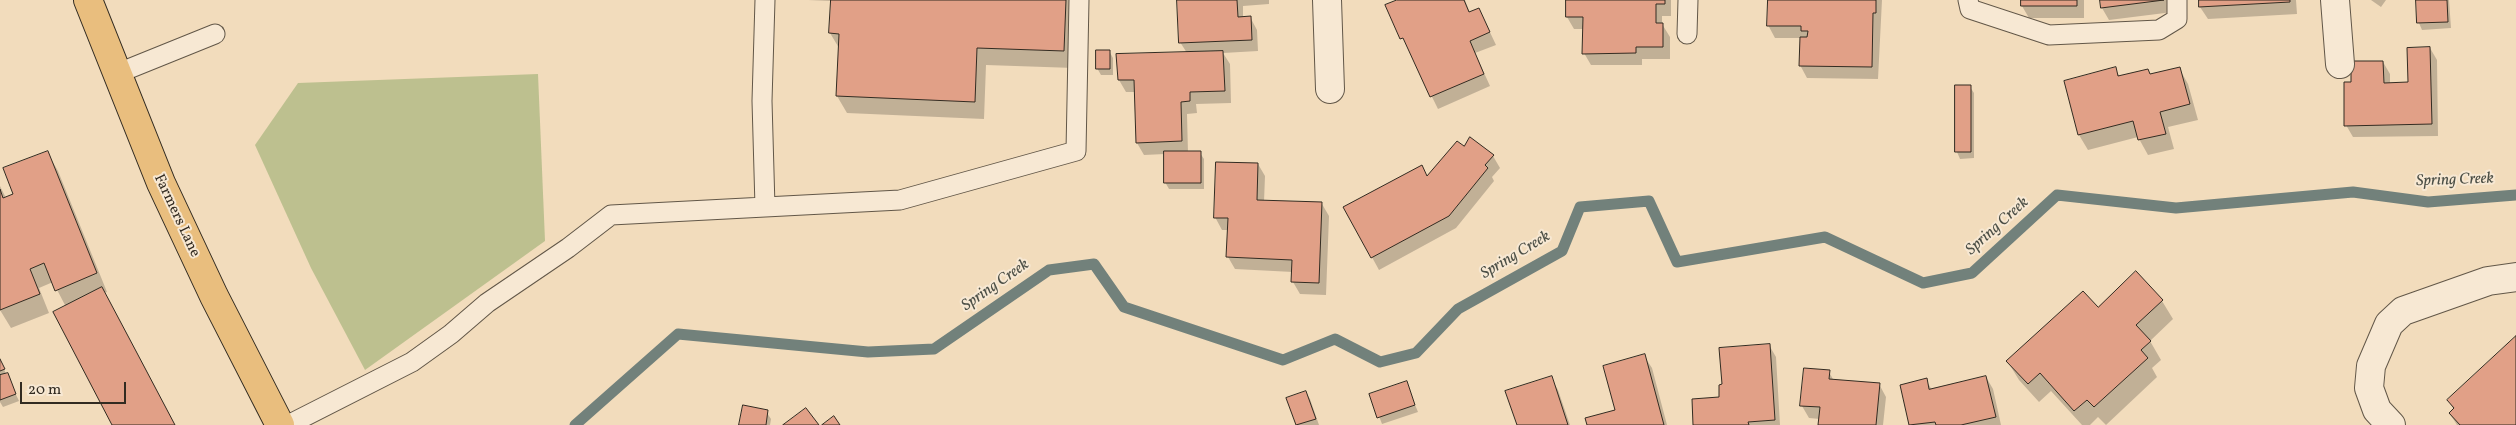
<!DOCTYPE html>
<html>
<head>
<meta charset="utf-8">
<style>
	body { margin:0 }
	#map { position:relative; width:2516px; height:425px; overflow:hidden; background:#f2dcbc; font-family:Vollkorn,serif }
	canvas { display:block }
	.scale { position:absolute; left:20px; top:382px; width:106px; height:22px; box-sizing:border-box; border:2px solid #322b21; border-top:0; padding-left:6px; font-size:15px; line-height:18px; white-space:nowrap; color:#322b21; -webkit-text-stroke:4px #f7e8d3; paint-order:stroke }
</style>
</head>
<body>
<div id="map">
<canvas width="2516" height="425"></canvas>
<div class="scale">20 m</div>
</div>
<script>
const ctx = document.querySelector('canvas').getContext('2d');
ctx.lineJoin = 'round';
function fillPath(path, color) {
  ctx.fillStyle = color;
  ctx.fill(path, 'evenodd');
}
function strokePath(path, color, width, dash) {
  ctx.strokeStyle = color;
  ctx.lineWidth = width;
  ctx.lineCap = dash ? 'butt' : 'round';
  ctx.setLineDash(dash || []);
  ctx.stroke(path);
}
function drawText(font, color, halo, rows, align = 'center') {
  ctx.font = font + ' Vollkorn,serif';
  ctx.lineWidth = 4;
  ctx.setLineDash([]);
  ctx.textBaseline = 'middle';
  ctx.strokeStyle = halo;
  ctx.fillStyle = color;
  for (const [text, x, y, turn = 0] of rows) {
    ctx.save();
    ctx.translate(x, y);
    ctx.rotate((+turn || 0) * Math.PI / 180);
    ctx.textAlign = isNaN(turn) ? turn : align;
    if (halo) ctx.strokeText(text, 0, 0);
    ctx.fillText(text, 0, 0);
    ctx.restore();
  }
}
const green = new Path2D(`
	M538 74 545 241 365 370 311 268 255 145 298 83Z`);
const shadow = new Path2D(`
	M808 0H1076L1074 68 986 65 984 119 847 113 837 96 839 48 830 33 832 1Z
	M1178 0H1269V4L1243 6V18L1250 17 1257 30 1258 51 1223 53 1230 64 1231 103 1196 104 1197 113 1187 114 1188 153H1200L1204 159V189H1169L1165 182V154L1144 155 1137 143 1135 92H1126L1119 80 1118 55 1187 53 1180 42Z
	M1400 0H1465L1470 13 1479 9 1496 45 1475 53 1490 86 1438 109 1387 6Z
	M1567 0H1671V16H1662V24L1670 37V59H1642V65H1591L1584 53V29H1574L1567 17Z
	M1769 0H1882L1878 79 1807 78 1800 65 1801 38H1775L1768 25Z
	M2022 0H2084V18H2029L2022 6Z
	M2101 0H2172L2173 12 2109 20 2102 8Z
	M2200 0H2296L2297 14 2208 19 2200 7Z
	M2371 0H2386L2381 7Z
	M2418 0H2449L2451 28 2422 30 2419 23Z
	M2430 48 2437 60 2438 136 2353 137 2346 125 2352 84 2383 62 2390 74V84L2409 83Z
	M1109 51 1113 58V75H1101L1097 68Z
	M2179 68 2188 84 2198 120 2168 127 2174 149 2148 155 2138 137 2088 150 2079 135 2115 69 2120 77 2150 75Z
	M1970 87 1974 93V158L1960 159 1957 152Z
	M1470 138 1493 156 1500 168 1492 177 1494 181 1456 228 1379 270 1345 208 1428 178 1464 147Z
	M47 152 58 171 107 292 104 293 175 425H114L66 307 53 282 39 288 49 313 11 328 0 310V186L6 198 15 194Z
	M1258 164 1265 176 1264 202 1322 204 1329 216 1326 295 1300 294 1293 282V272L1235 269 1228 257 1229 230H1222L1215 217Z
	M2162 301 2173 319 2150 341 2161 360 2152 368 2157 377 2106 425 2098 417 2090 425H2082L2051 391 2039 402 2019 380 2008 362 2097 308Z
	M2516 338V425H2457L2450 414 2454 410 2448 400Z
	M1769 345 1776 357 1780 425H1695Z
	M1644 356 1652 368 1667 425H1588L1616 411Z
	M0 361 19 401 3 407 0 402Z
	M1829 372 1834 381 1879 384 1886 397 1883 425H1820V419L1809 418 1802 406Z
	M1986 377 1993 389 2001 425H1911L1902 386 1926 380 1932 390Z
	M1551 378 1558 390 1570 425H1518Z
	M1406 383 1418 412 1382 424 1371 395Z
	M1306 393 1310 399 1319 425H1297L1288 399Z
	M767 413 771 419 770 425H741Z`);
const stream = new Path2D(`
	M575 425 678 334 868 352 934 349 1049 270 1094 264 1124 307 1283 360 1335 339 1380 362 1416 353 1458 309 1562 251 1580 207 1649 201 1677 262 1825 237 1923 283 1972 273 2057 195 2176 208 2353 192 2428 202 2516 195`);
const building = new Path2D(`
	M831 0H1066L1064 51 977 48 975 102 836 96 839 34 829 33Z
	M1177 0H1237L1238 17 1251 16 1252 40 1179 43Z
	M1397 0H1464L1469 12 1479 8 1490 32 1470 41 1484 74 1430 97 1403 38 1400 39 1385 5Z
	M1566 0H1665V4H1656V23H1663V47H1636V53L1582 54 1583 17H1566Z
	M1768 0H1876V13H1873L1872 67 1799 66 1800 37H1807L1808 31H1801V26H1767Z
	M2021 0H2077V6H2021Z
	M2100 0H2164L2101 8Z
	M2199 0H2290V2L2199 7Z
	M2416 0H2447L2448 22 2417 23Z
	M2430 47 2432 124 2344 126V82H2351V61H2383L2384 83 2408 82 2407 48Z
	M1096 50H1110V69H1096Z
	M1223 51 1225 91 1190 92V101L1181 102 1182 141 1136 143 1134 80H1118L1116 54Z
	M2116 67 2118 76 2148 69 2150 74 2180 67 2190 104 2160 112 2166 134 2138 140 2133 121 2078 135 2064 81Z
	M1955 85H1971V152H1955Z
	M1470 137 1494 155 1485 165 1488 168 1449 216 1371 258 1343 207 1422 165 1427 176 1457 141 1464 146Z
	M48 151 97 273 55 291 44 263 30 269 40 294 0 310V189L3 198 13 194 3 168Z
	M1164 151H1201V183H1164Z
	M1216 162 1258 163 1257 200 1322 202 1319 283 1291 282 1292 260 1226 257 1228 218H1214Z
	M2136 271 2163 300 2136 325 2151 341 2141 350 2148 358 2094 407 2087 400 2074 411 2040 373 2028 384 2006 361 2083 291 2098 307Z
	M102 287 137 353 175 425H112L53 312Z
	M2516 336V425H2460L2449 413 2454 408 2447 400Z
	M1770 344 1775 420 1748 422 1749 425H1693L1692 399 1719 397V385L1722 384 1719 348Z
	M1645 354 1664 425H1587L1585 418 1615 410 1603 366Z
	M0 359 5 369 0 371Z
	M1804 368 1830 370 1829 379 1880 383 1876 425H1818L1820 407 1800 406Z
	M8 373 16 394 0 400V375Z
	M1552 376 1568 425H1517L1505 391Z
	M1986 376 1996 417 1961 425H1936L1935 422 1909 425 1900 385 1927 378 1929 389Z
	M1407 381 1415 405 1377 418 1369 394Z
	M1306 391 1316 419 1296 425 1286 398Z
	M743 405 768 410 766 425H739Z
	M806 408 819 425H783Z
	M834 416 840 425H822Z`);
const service = new Path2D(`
	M1968 0 1970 9 2049 35 2159 30 2177 19V0
	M1687 34 1688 0
	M116 74 215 34
	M765 207 762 101 765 0
	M288 425 412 362 451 334 487 303 568 248 611 215 900 200 1076 151 1079 0`);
const minor = new Path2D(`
	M1327 0 1330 89
	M2335 0 2340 64
	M2391 425 2377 410 2369 388 2371 366 2389 324 2403 311 2488 281 2516 277`);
const primary = new Path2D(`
	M88 0 161 183 214 296 280 425`);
const streetNames = [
	["Farmers Lane",176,216,65]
];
const waterNames = [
	["Spring Creek",2455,181,-2],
	["Spring Creek",1998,227,-42],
	["Spring Creek",1516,256,-31],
	["Spring Creek",996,286,-35]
];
fillPath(green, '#bdc08f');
fillPath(shadow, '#0003');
strokePath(stream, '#72817b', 11);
fillPath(building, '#e1a087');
strokePath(building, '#322b21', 1);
strokePath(service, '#625748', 21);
strokePath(minor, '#625748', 30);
strokePath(primary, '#322b21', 30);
strokePath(service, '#f7e8d3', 19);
strokePath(minor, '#f7e8d3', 28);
strokePath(primary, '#e9be7e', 28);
drawText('15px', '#322b21', '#f7e8d3', streetNames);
drawText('italic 16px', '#4c4f46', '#f7e8d3', waterNames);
</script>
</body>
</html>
